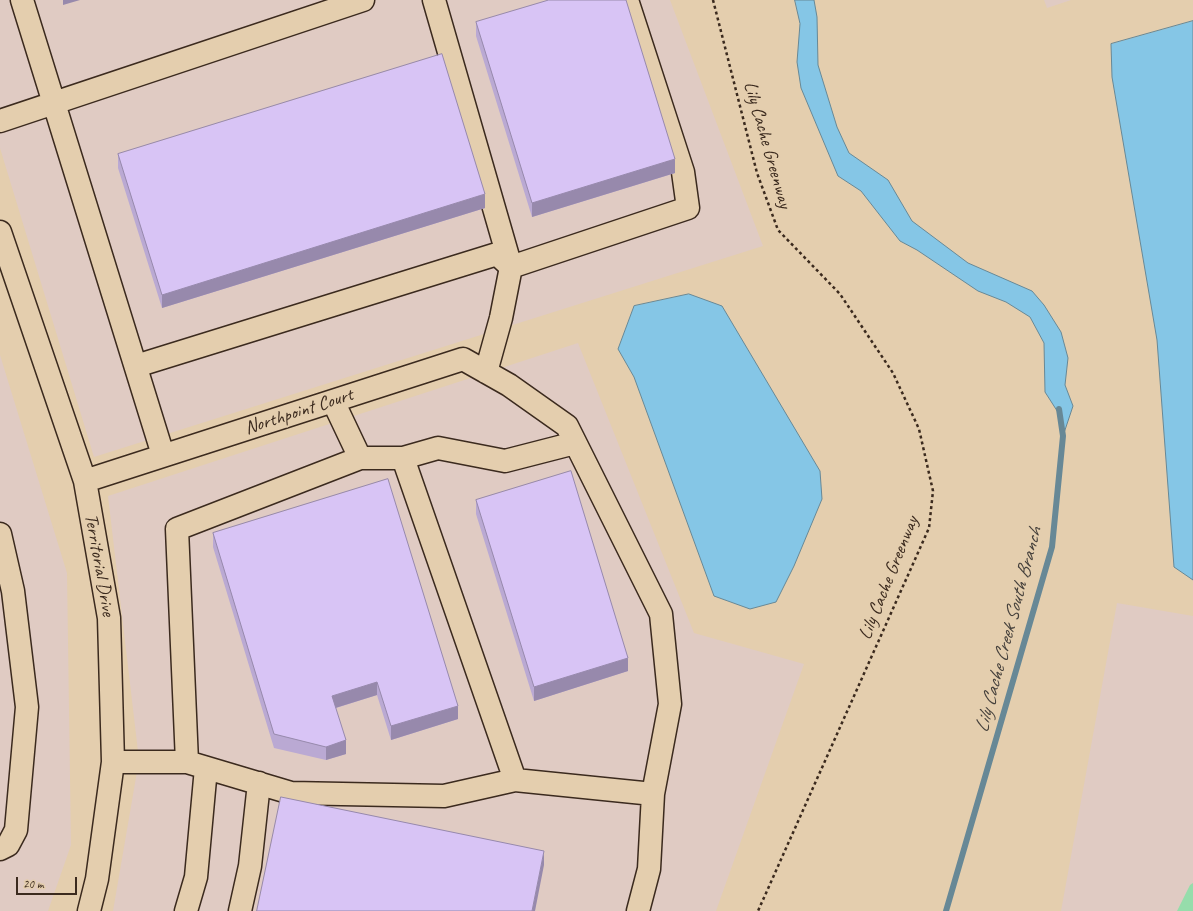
<!DOCTYPE html>
<html>
<head>
<meta charset="utf-8">
<style>
	body { margin:0 }
	#map { position:relative; width:1193px; height:911px; overflow:hidden; background:#e4ceae; font-family:Caveat,sans-serif }
	canvas { display:block }
	.scale { position:absolute; left:16px; top:877px; width:61px; height:18px; box-sizing:border-box; border:2px solid #3b2a1e; border-top:0; padding-left:5px; font-size:12px; line-height:14px; white-space:nowrap; color:#3b2a1e; -webkit-text-stroke:3px #e4ceae; paint-order:stroke }
</style>
</head>
<body>
<div id="map">
<canvas width="1193" height="911"></canvas>
<div class="scale">20 m</div>
</div>
<script>
const ctx = document.querySelector('canvas').getContext('2d');
ctx.lineJoin = 'round';
function fillPath(path, color) {
  ctx.fillStyle = color;
  ctx.fill(path, 'evenodd');
}
function strokePath(path, color, width, dash) {
  ctx.strokeStyle = color;
  ctx.lineWidth = width;
  ctx.lineCap = dash ? 'butt' : 'round';
  ctx.setLineDash(dash || []);
  ctx.stroke(path);
}
function drawText(font, color, halo, rows, align = 'center') {
  ctx.font = font + ' Caveat,sans-serif';
  ctx.lineWidth = 4;
  ctx.setLineDash([]);
  ctx.textBaseline = 'middle';
  ctx.strokeStyle = halo;
  ctx.fillStyle = color;
  for (const [text, x, y, turn = 0] of rows) {
    ctx.save();
    ctx.translate(x, y);
    ctx.rotate((+turn || 0) * Math.PI / 180);
    ctx.textAlign = isNaN(turn) ? turn : align;
    if (halo) ctx.strokeText(text, 0, 0);
    ctx.fillText(text, 0, 0);
    ctx.restore();
  }
}
const built = new Path2D(`
	M0 0H670L763 246 94 457 0 148Z
	M1044 0H1071L1047 8Z
	M578 343 694 633 804 664 716 911H113L139 760 108 496Z
	M0 355 67 573 71 845 48 911H0Z
	M1117 603 1193 616V911H1061Z`);
const green = new Path2D(`
	M1193 883V911H1177L1190 885Z`);
const water = new Path2D(`
	M795 0H814L817 17 818 65 837 127 849 153 888 180 912 221 968 263 1032 291 1044 305 1061 332 1068 358 1065 385 1073 406 1063 436 1061 417 1045 392 1044 343 1030 317 1006 302 978 291 917 250 900 241 861 191 838 176 801 88 797 62 800 24Z
	M1193 21V580L1174 567 1157 340 1112 77 1111 44Z
	M689 294 722 306 820 471 822 499 794 566 776 602 750 609 714 596 634 377 618 349 634 306Z`);
const stream = new Path2D(`
	M946 911 1052 547 1063 436 1059 409`);
const path = new Path2D(`
	M713 0 757 173 778 230 840 294 893 373 919 429 933 491 929 528 758 911`);
const minor = new Path2D(`
	M22 0 163 455
	M434 0 511 267 688 208 683 172 627 0
	M0 121 363 0
	M0 232 85 481 109 618 113 762 97 879 89 911
	M136 366 497 254 511 267 501 318 486 372
	M333 401 360 458H403L438 448 505 461 575 443
	M403 458 515 780
	M85 481 463 359 509 385 567 426 661 614 670 704 653 794 649 869 638 911
	M0 534 13 591 27 707 16 830 8 845 0 849
	M113 762H187L177 529 360 458
	M187 762 291 793 444 796 515 780 653 794
	M186 911 196 877 206 768
	M240 911 250 866 259 783`);
const wall = new Path2D(`
	M476 22 675 173 532 217 476 36Z
	M118 154 485 208 162 308 118 168Z
	M476 500 628 671 534 701 476 514Z
	M213 533 458 719 391 740 377 695 336 708 346 754 326 760 274 748 213 547Z`);
const shadedWall = new Path2D(`
	M63 0H80L63 5Z
	M675 159V173L532 217V203Z
	M485 194V208L162 308V295Z
	M628 658V671L534 701V687Z
	M377 682V695L332 709V696Z
	M458 706V719L391 740V726Z
	M346 740V754L326 760V747Z
	M544 851V865L535 911H532Z`);
const building = new Path2D(`
	M549 0H626L675 159 532 203 476 22Z
	M442 54 485 194 162 295 118 154Z
	M571 471 628 658 534 687 476 500Z
	M388 479 458 706 391 726 377 682 332 696 346 740 326 747 274 734 213 533Z
	M281 797 544 851 532 911H257Z`);
const streetNames = [
	["Lily Cache Greenway",767,145,74],
	["Northpoint Court",299,412,-18],
	["Territorial Drive",99,565,80],
	["Lily Cache Greenway",889,578,-68]
];
const waterNames = [
	["Lily Cache Creek South Branch",1009,630,-75]
];
fillPath(built, '#e0cbc3');
fillPath(green, '#96ddab');
fillPath(water, '#85c6e6');
strokePath(water, '#678896', 1);
strokePath(stream, '#678896', 6);
strokePath(minor, '#3b2a1e', 25);
strokePath(path, '#3b2a1e', 2.5, [3, 3]);
strokePath(minor, '#e4ceae', 22);
fillPath(wall, '#baa9d3');
fillPath(shadedWall, '#9789ac');
fillPath(building, '#d8c4f5');
strokePath(building, '#9789ac', 1);
drawText('19px', '#3b2a1e', '#e4ceae', streetNames);
drawText('italic 20px', '#46413c', '#e4ceae', waterNames);
</script>
</body>
</html>
